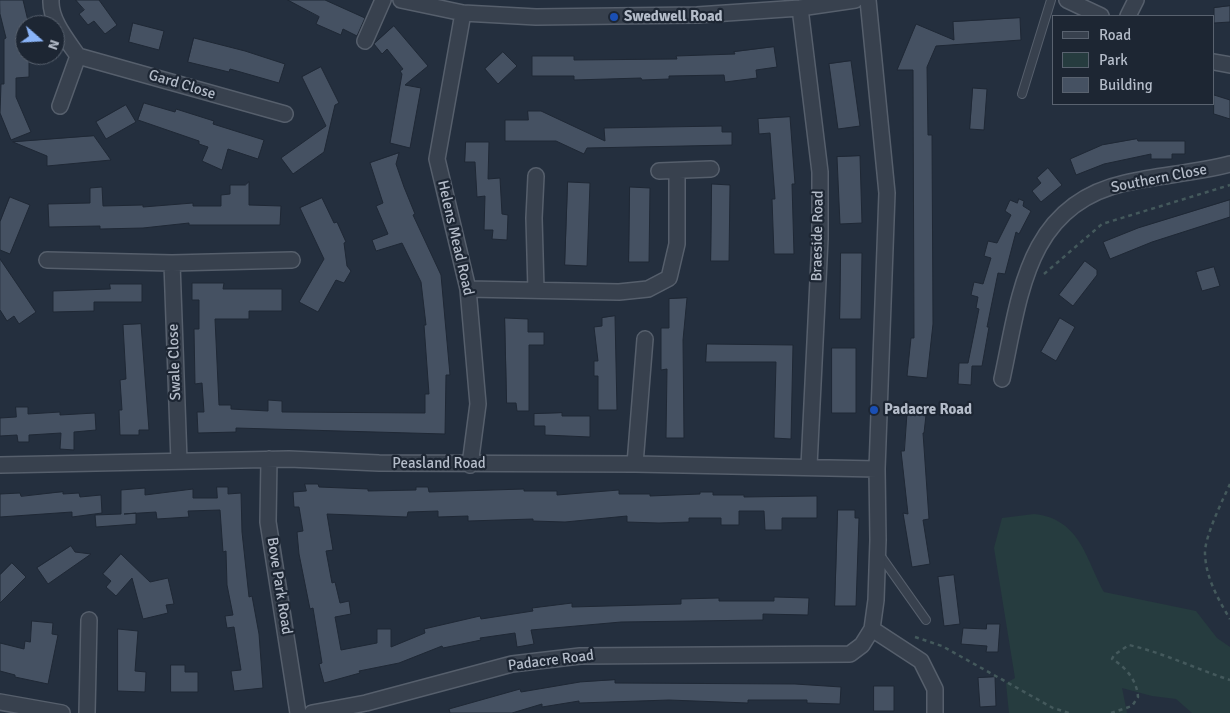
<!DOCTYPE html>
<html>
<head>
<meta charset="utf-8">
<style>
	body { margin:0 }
	#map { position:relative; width:1230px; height:713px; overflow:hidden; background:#242f3e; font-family:Signika,sans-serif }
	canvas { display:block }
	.legend { position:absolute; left:1052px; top:15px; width:162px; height:90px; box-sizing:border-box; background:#1d2633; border:1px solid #59626f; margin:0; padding:6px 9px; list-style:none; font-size:15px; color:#b4bcc9 }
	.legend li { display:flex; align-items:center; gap:10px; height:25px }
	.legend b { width:25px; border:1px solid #59626f }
	.north { position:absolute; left:15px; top:15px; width:50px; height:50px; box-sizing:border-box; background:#1d2633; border:1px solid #59626f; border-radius:50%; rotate:109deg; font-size:14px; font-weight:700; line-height:20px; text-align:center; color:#b4bcc9 }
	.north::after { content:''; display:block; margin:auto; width:18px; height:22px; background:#8ab4f8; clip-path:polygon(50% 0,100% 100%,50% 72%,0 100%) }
</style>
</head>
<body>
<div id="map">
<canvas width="1230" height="713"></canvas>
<ul class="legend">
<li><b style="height:6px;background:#38414e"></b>Road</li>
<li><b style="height:14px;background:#263c3f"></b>Park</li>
<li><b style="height:14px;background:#455162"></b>Building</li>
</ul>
<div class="north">N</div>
</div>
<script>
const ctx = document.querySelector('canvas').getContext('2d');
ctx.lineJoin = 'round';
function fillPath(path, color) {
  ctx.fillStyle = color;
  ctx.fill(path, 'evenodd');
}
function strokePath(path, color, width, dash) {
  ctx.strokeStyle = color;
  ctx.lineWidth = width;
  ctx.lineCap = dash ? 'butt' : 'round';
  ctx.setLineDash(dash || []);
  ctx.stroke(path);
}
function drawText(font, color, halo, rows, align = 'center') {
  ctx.font = font + ' Signika,sans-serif';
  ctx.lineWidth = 4.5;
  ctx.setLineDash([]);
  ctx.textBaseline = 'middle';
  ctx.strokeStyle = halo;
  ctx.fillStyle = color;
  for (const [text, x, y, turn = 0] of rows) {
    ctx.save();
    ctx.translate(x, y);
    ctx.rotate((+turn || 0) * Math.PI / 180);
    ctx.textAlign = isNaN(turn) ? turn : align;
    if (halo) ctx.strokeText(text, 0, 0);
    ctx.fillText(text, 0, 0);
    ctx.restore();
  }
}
const green = new Path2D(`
	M1034 514C1080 519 1085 557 1104 592L1196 611 1217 638 1230 647V713H1192L1176 699 1152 696 1122 688 1127 713H1009L1006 683 1015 678 994 548 1002 518Z`);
const building = new Path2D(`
	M0 0H23L29 25H25V55H29V77L16 78V97L31 132 11 140 0 113 1 84H4V39L6 38 0 14Z
	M76 0H99L117 25 105 34 94 21 88 25 79 14 84 10Z
	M288 0H325L365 18 357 36 343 29 341 35 316 24 319 17Z
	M1230 6V22L1214 23V8Z
	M1020 18 1021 40 936 46 927 67 928 135H932L933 324 927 378 907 376 911 338H914L913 70H897L916 24 954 40 953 22Z
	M133 23 164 31 159 50 129 42Z
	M394 26 428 66 405 85 421 88 410 148 390 143 402 74 400 71 403 69 387 49 382 54 374 44Z
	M194 38 245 51 285 64 279 83 230 69 229 72 188 62Z
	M774 47 777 67 756 70 757 78 725 82 724 75 669 76V79L642 80 641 78 574 80V76H532V56H574V60L677 59 676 56 735 54 734 52Z
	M503 52 517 66 498 84 485 69Z
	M851 61 860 126 838 129 829 64Z
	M321 67 339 103 335 105 324 152 293 174 281 158 326 126 302 77Z
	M973 88 987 89 984 130 970 129Z
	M1214 95 1230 100V119L1214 114Z
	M144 103 175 112 176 109 214 121 213 124 264 140 258 159 228 149 222 170 202 161 208 147 199 144V141L138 120Z
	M126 105 136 122 106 139 96 122Z
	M528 111H541L605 141 604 128 722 126V132H732V145L587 148 584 154 556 141H505V120H528Z
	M790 117 795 184H792L794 254H774L772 199H775L770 133 759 134 758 119Z
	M94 136 111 160 47 166V156L13 142Z
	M1137 139 1138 141H1185V154H1172V159H1151V154L1104 164 1076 175 1070 159 1102 145Z
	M466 142H489L488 179 500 178 502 214 508 215 507 240 492 239 493 230H484L485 196 477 197 475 162H465Z
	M399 153 396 164 404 187 415 214 413 215 441 275 450 375H446L445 434 236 428V432L198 433 197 412H204L202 383 195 384 194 329H199V300H192V283H224L223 289H282V311H249V319H215L219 405H231V409L268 411V400L282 401V412L425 413V394H429L424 325H426L421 282 402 243 376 251 372 240 388 234 376 206 383 203 370 163Z
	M860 156 862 223 840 224 837 157Z
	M1048 168 1062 185 1041 202 1032 191 1041 183 1037 178Z
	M249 182V205L281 206 280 225H189V223L143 228 100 229V226L49 227 48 204 90 203V188L102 187 103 206 143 205V207L193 203V206H221V195L230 194V185H245Z
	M568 182 590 183 587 266 565 265Z
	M712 184 730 185 729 261H711Z
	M630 187 650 188 649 262H629Z
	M10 197 30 205 10 254 0 250V222Z
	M322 198 334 223 337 222 346 242 344 243 347 266 351 271 344 283 336 280 318 312 299 302 324 259 300 208Z
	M1019 199 1024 201 1023 206 1031 211 1019 234 1016 232 1005 274 998 273 987 327H989L982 366H972L971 385 958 384 959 363H968L979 309 976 308 978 297 971 295 974 282 983 284 991 258 984 256 988 241 997 243 1011 215 1005 211 1010 200 1017 203Z
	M1230 200V217L1152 242 1110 259 1103 242 1138 228Z
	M841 253H862L861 319H840Z
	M0 259 36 312 19 324 14 316 7 321 0 310Z
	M1085 261 1097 270V275L1073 306 1059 295Z
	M1214 267 1220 286 1202 291 1196 272Z
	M110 284H142V302H94V311L53 312V291L110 289Z
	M687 298 683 340 684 438H666L667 369 661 370V328H669V299Z
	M615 316 617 410H598V376H594V361H598L594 327 602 326V318Z
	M505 318 528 319V332H544V345H529V411H517L516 403H507Z
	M1060 318 1075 327 1056 361 1041 352Z
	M141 324 149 430H139V435H120L119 410H122L120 380 126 379 123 325Z
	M707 344 793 345 791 439 774 438 776 362H706Z
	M832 348H856V413H832Z
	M908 404 927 406 924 433H923L929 519 923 520 930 564 912 567 903 513 908 514 901 451H904Z
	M16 407H28V414L60 412V415L95 413 96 430 74 432V450L60 449 61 433 29 435V442H18L17 435 0 436V418L16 417Z
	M562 413V416H590V437L545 435V426H534V414Z
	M305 484H318L319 487 368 489V491L416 490V487H428L429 492 524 489V491H557V495L619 490V494H650V496L700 494V492H713V495H744V497L817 496V518H782V530H765L764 511H739V525H721V518H689V522L659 523 627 522V516L565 522 533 521V519L468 521V516L438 517V511L408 512 407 517 327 514 333 550 326 551 332 583 335 582 340 603 349 601 351 614 335 617 341 650 377 643V629H391V647L425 633 424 629 480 616 481 619 533 611 532 608 572 603V607L681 604V599L719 598V601H774V597L809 598 808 615 763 614V620L621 622 531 630 534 644 517 647 515 633 480 638 481 640 443 648 442 646 399 663 359 671 360 673 324 683 319 664 322 663 313 608 310 609 299 554 297 532 303 531 299 507H294L293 492 306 491Z
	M217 487H228V494L241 493 242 532 249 597 252 596 259 634 263 688 234 691 231 671 241 670 234 627 227 628 225 616 233 615 227 585 226 551 223 552 220 510 188 511 189 517 157 519 156 512 124 514 136 513V524L96 527 95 515 121 514V490L145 488V495L193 489V498H217Z
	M63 492V494L79 493 80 497 101 495 102 513 72 517V512L0 517V494L20 493 21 496Z
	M838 510H855V518H859L856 606H835Z
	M71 546 75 552 91 554 48 584 37 568Z
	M121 554 150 582 168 578 174 604 166 605 168 613 143 619 132 578 116 596 106 587 111 581 103 574Z
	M12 563 26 577 0 603V575Z
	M954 575 960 624 944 626 938 577Z
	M32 621 53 623 52 634 58 635 48 684 15 677V675L0 671V643L24 649 25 641 30 642Z
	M987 624H1000L998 652H986L987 646 961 644 963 628 986 629Z
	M118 629 138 631 135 671 146 672 145 692 118 691Z
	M171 665H185V672H198V692H171Z
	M995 677 996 706 980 707 978 678Z
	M615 680V683L795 684 841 687 840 704 807 703V700H748V703L669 700 579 703V701L542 707V704L512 713H450L449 709 520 689 521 692 580 682Z
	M874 686H894V711H874Z`);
const path = new Path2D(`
	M1044 274 1102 224 1230 185
	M1230 484C1223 499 1204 538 1205 554 1206 578 1218 599 1230 619
	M915 637 942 646 1053 708 1069 713
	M1111 713 1132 706 1138 697C1137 681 1126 667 1112 659L1114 655 1129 645C1164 653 1196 669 1230 680`);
const service = new Path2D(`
	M1022 94 1051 0
	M880 555 926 620`);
const minor = new Path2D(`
	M51 0C50 20 67 40 78 56L285 114
	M401 0 463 13 536 17 697 15 800 8 855 0
	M1067 0 1101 16
	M800 8 820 172V239L809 466
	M463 13 437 159 468 289 478 404 470 465
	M1128 16 1136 0
	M365 41 383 0
	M1214 62 1230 65
	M60 106 78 56
	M659 171 711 169
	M536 176 534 218 536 290
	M47 260 172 263 292 260
	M172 263 179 461
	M468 289 619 292 648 289 669 278 677 244V171
	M1002 379C1020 296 1026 205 1125 183 1160 175 1195 173 1230 164
	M269 459 268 522 298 713
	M635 464 645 339
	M0 465 289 459 379 463 635 464 877 469
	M872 629 921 661 935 689V713
	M0 702 62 713
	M87 713 89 620
	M312 713 366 703 512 664 580 656 850 654 862 645 872 629 876 600 878 540 877 469 887 193 868 0`);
const markers = [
	[614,17,5,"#1a4fb4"],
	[874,410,5,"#1a4fb4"]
];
const poiNames = [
	["Swedwell Road",624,17],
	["Padacre Road",884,410]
];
const streetNames = [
	["Gard Close",182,85,17],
	["Southern Close",1159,179,-11],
	["Braeside Road",818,236,-89],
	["Helens Mead Road",455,238,77],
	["Swale Close",175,362,-92],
	["Peasland Road",439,464],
	["Bove Park Road",279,586,81],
	["Padacre Road",551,661,-7]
];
fillPath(green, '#263c3f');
fillPath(building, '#455162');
strokePath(building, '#1f2835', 1);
strokePath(service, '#565f6c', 10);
strokePath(minor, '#565f6c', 18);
strokePath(path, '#44595c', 2.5, [4, 4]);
strokePath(service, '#38414e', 8);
strokePath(minor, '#38414e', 15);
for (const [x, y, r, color] of markers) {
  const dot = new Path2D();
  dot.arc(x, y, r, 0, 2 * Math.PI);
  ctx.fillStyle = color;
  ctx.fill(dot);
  strokePath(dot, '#1d2633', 2);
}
drawText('bold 15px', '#b4bcc9', '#1d2633', poiNames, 'left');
drawText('15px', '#b4bcc9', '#1d2633', streetNames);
</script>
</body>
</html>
